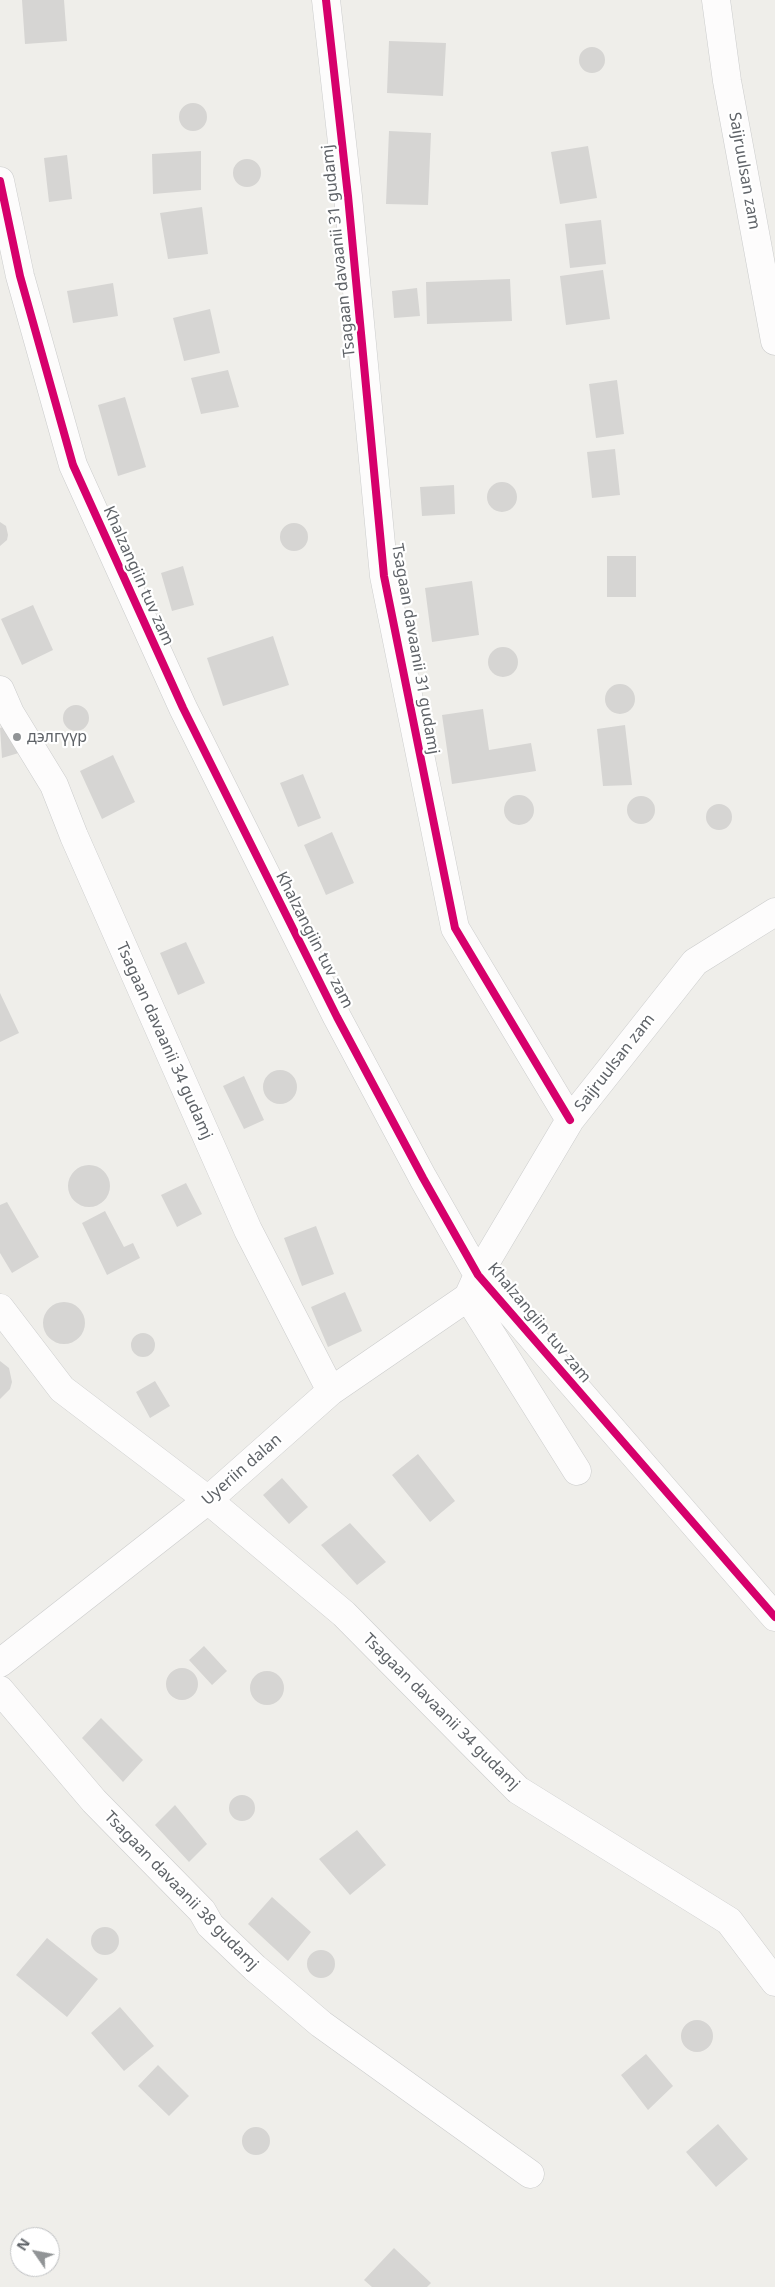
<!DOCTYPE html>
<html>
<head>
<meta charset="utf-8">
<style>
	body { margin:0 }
	#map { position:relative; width:775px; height:2287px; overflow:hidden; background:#efeeea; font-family:"Noto Sans",sans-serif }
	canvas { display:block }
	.north { position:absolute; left:10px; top:2227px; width:50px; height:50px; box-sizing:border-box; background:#fff; border:1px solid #bfc1c3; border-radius:50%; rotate:303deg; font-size:14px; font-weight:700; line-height:20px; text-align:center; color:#5f6368 }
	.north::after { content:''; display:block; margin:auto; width:18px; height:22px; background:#919496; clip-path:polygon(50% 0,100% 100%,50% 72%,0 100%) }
</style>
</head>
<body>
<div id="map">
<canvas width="775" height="2287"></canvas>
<div class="north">N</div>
</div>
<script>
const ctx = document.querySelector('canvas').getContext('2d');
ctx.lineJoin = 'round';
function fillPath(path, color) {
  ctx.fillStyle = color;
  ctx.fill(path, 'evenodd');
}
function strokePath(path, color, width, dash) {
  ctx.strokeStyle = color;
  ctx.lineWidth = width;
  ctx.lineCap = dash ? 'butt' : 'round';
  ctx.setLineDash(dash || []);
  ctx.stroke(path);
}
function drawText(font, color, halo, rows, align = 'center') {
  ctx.font = font + ' "Noto Sans",sans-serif';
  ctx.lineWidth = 4.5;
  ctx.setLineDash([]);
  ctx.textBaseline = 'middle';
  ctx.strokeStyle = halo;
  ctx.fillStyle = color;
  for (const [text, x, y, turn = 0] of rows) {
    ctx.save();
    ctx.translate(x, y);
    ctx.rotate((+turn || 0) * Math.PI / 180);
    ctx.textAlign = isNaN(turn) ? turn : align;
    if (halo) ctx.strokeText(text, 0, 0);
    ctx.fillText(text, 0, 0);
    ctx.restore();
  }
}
const building = new Path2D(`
	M22 0H64L67 41 25 44Z
	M389 41 446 43 443 96 387 93Z
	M579 60a13 13 0 1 1 26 0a13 13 0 1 1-26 0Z
	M179 117a14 14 0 1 1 28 0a14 14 0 1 1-28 0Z
	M389 131 431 133 428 205 386 204Z
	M588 146 597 198 560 204 551 152Z
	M201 151V190L153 194 152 154Z
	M67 155 72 199 49 202 44 158Z
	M233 173a14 14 0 1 1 28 0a14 14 0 1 1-28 0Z
	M202 207 208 254 168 259 160 213Z
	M601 220 606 264 570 268 565 224Z
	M603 270 610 319 566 325 560 276Z
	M510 279 512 321 427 324 426 282Z
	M113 283 118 316 73 323 67 291Z
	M417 288 420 316 394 318 392 291Z
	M210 309 220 353 184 361 173 318Z
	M228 370 239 407 201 414 191 378Z
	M617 380 624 434 596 438 589 384Z
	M125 397 146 467 118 476 98 405Z
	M615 449 620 495 592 498 587 452Z
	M487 497a15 15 0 1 1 30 0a15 15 0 1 1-30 0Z
	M454 485 455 514 422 516 420 487Z
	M0 522 6 526 8 535 7 540 0 546Z
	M280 537a14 14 0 1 1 28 0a14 14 0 1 1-28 0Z
	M607 556H636V597H607Z
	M183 566 194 605 172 611 161 573Z
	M472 581 479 635 432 642 425 588Z
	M33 605 53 650 22 665 1 619Z
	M273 636 289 685 223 706 207 658Z
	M488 662a15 15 0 1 1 30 0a15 15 0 1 1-30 0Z
	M605 699a15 15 0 1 1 30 0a15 15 0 1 1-30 0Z
	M63 718a13 13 0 1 1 26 0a13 13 0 1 1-26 0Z
	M483 709 489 750 531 743 536 771 452 784 442 715Z
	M25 719 22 752 2 758 0 728Z
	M625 725 632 785 603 786 597 729Z
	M113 755 135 802 102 819 80 771Z
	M303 774 321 818 298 827 280 783Z
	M504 810a15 15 0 1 1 30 0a15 15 0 1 1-30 0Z
	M627 810a14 14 0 1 1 28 0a14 14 0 1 1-28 0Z
	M706 817a13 13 0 1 1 26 0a13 13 0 1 1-26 0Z
	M332 832 354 883 326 895 304 845Z
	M186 942 205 983 178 995 160 953Z
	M0 993 19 1033 0 1042Z
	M263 1087a17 17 0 1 1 34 0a17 17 0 1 1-34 0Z
	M244 1076 264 1120 244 1129 223 1086Z
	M68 1186a21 21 0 1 1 42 0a21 21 0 1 1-42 0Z
	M186 1183 202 1214 177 1227 161 1195Z
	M7 1202 39 1257 12 1273 0 1253V1205Z
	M105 1211 124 1247 133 1243 140 1258 107 1275 82 1223Z
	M316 1226 334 1274 302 1286 284 1238Z
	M345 1292 362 1331 328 1347 311 1307Z
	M43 1323a21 21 0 1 1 42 0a21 21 0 1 1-42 0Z
	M131 1345a12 12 0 1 1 24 0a12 12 0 1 1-24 0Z
	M0 1361 9 1368 12 1382 10 1389 0 1399Z
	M155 1381 170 1406 150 1418 136 1392Z
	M418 1454 455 1501 430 1522 392 1475Z
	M282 1478 308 1507 289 1524 263 1495Z
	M350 1523 386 1562 357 1585 321 1545Z
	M204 1646 227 1671 212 1685 189 1660Z
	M166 1684a16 16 0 1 1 32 0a16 16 0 1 1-32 0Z
	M250 1688a17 17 0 1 1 34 0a17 17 0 1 1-34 0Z
	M101 1718 143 1760 123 1782 82 1738Z
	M229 1808a13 13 0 1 1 26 0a13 13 0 1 1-26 0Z
	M175 1805 207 1844 189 1862 155 1825Z
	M357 1830 386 1865 350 1895 319 1859Z
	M272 1897 311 1932 288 1961 248 1924Z
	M91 1941a14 14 0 1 1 28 0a14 14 0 1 1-28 0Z
	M47 1938 98 1979 67 2017 16 1975Z
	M307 1964a14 14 0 1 1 28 0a14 14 0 1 1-28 0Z
	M120 2007 154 2046 124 2071 91 2033Z
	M681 2036a16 16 0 1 1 32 0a16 16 0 1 1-32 0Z
	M646 2054 673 2086 648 2110 621 2075Z
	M158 2065 189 2096 169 2116 138 2086Z
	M718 2124 748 2159 716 2187 686 2152Z
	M242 2141a14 14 0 1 1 28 0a14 14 0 1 1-28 0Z
	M394 2248 431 2283 427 2287H372L364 2280Z`);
const minor = new Path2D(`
	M326 0 348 196 384 576 455 928 570 1120
	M716 0 727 81 775 341
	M0 181 20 276 73 465 183 708 337 1017 423 1178 478 1275 775 1617
	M0 690 10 713 54 785 74 836 248 1230 331 1391
	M468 1297 577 1471
	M0 1308 62 1389 208 1500 344 1614 518 1790 729 1921 775 1982
	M0 1663 208 1500 331 1391 468 1297 478 1275 570 1120 695 962 775 912
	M0 1690 94 1801 202 1911 210 1925 255 1968 321 2024 530 2174`);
const cycleway = new Path2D(`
	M326 0 348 196 384 576 455 928 570 1120
	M0 181 20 276 73 465 183 708 337 1017 423 1178 478 1275 775 1617`);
const markers = [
	[17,737,5,"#919496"]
];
const streetNames = [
	["Saijruulsan zam",744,171,80],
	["Tsagaan davaanii 31 gudamj",339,251,-96],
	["Khalzangiin tuv zam",138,576,66],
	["Tsagaan davaanii 31 gudamj",415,649,80],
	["Khalzangiin tuv zam",314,940,63],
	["Tsagaan davaanii 34 gudamj",164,1041,66],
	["Saijruulsan zam",615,1063,-52],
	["Khalzangiin tuv zam",539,1323,50],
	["Uyeriin dalan",242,1470,-41],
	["Tsagaan davaanii 34 gudamj",441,1712,45],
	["Tsagaan davaanii 38 gudamj",181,1891,46]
];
const poiNames = [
	["дэлгүүр",27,737]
];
fillPath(building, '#d6d5d3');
strokePath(minor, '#cbcccc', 29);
strokePath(minor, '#fdfcfc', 28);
strokePath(cycleway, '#d6006c', 8);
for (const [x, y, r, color] of markers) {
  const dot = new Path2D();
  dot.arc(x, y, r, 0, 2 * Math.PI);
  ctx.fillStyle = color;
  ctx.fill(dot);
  strokePath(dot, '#fff', 2);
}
drawText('16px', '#5f6368', '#fff', streetNames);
drawText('16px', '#5f6368', '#fff', poiNames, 'left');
</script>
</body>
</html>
